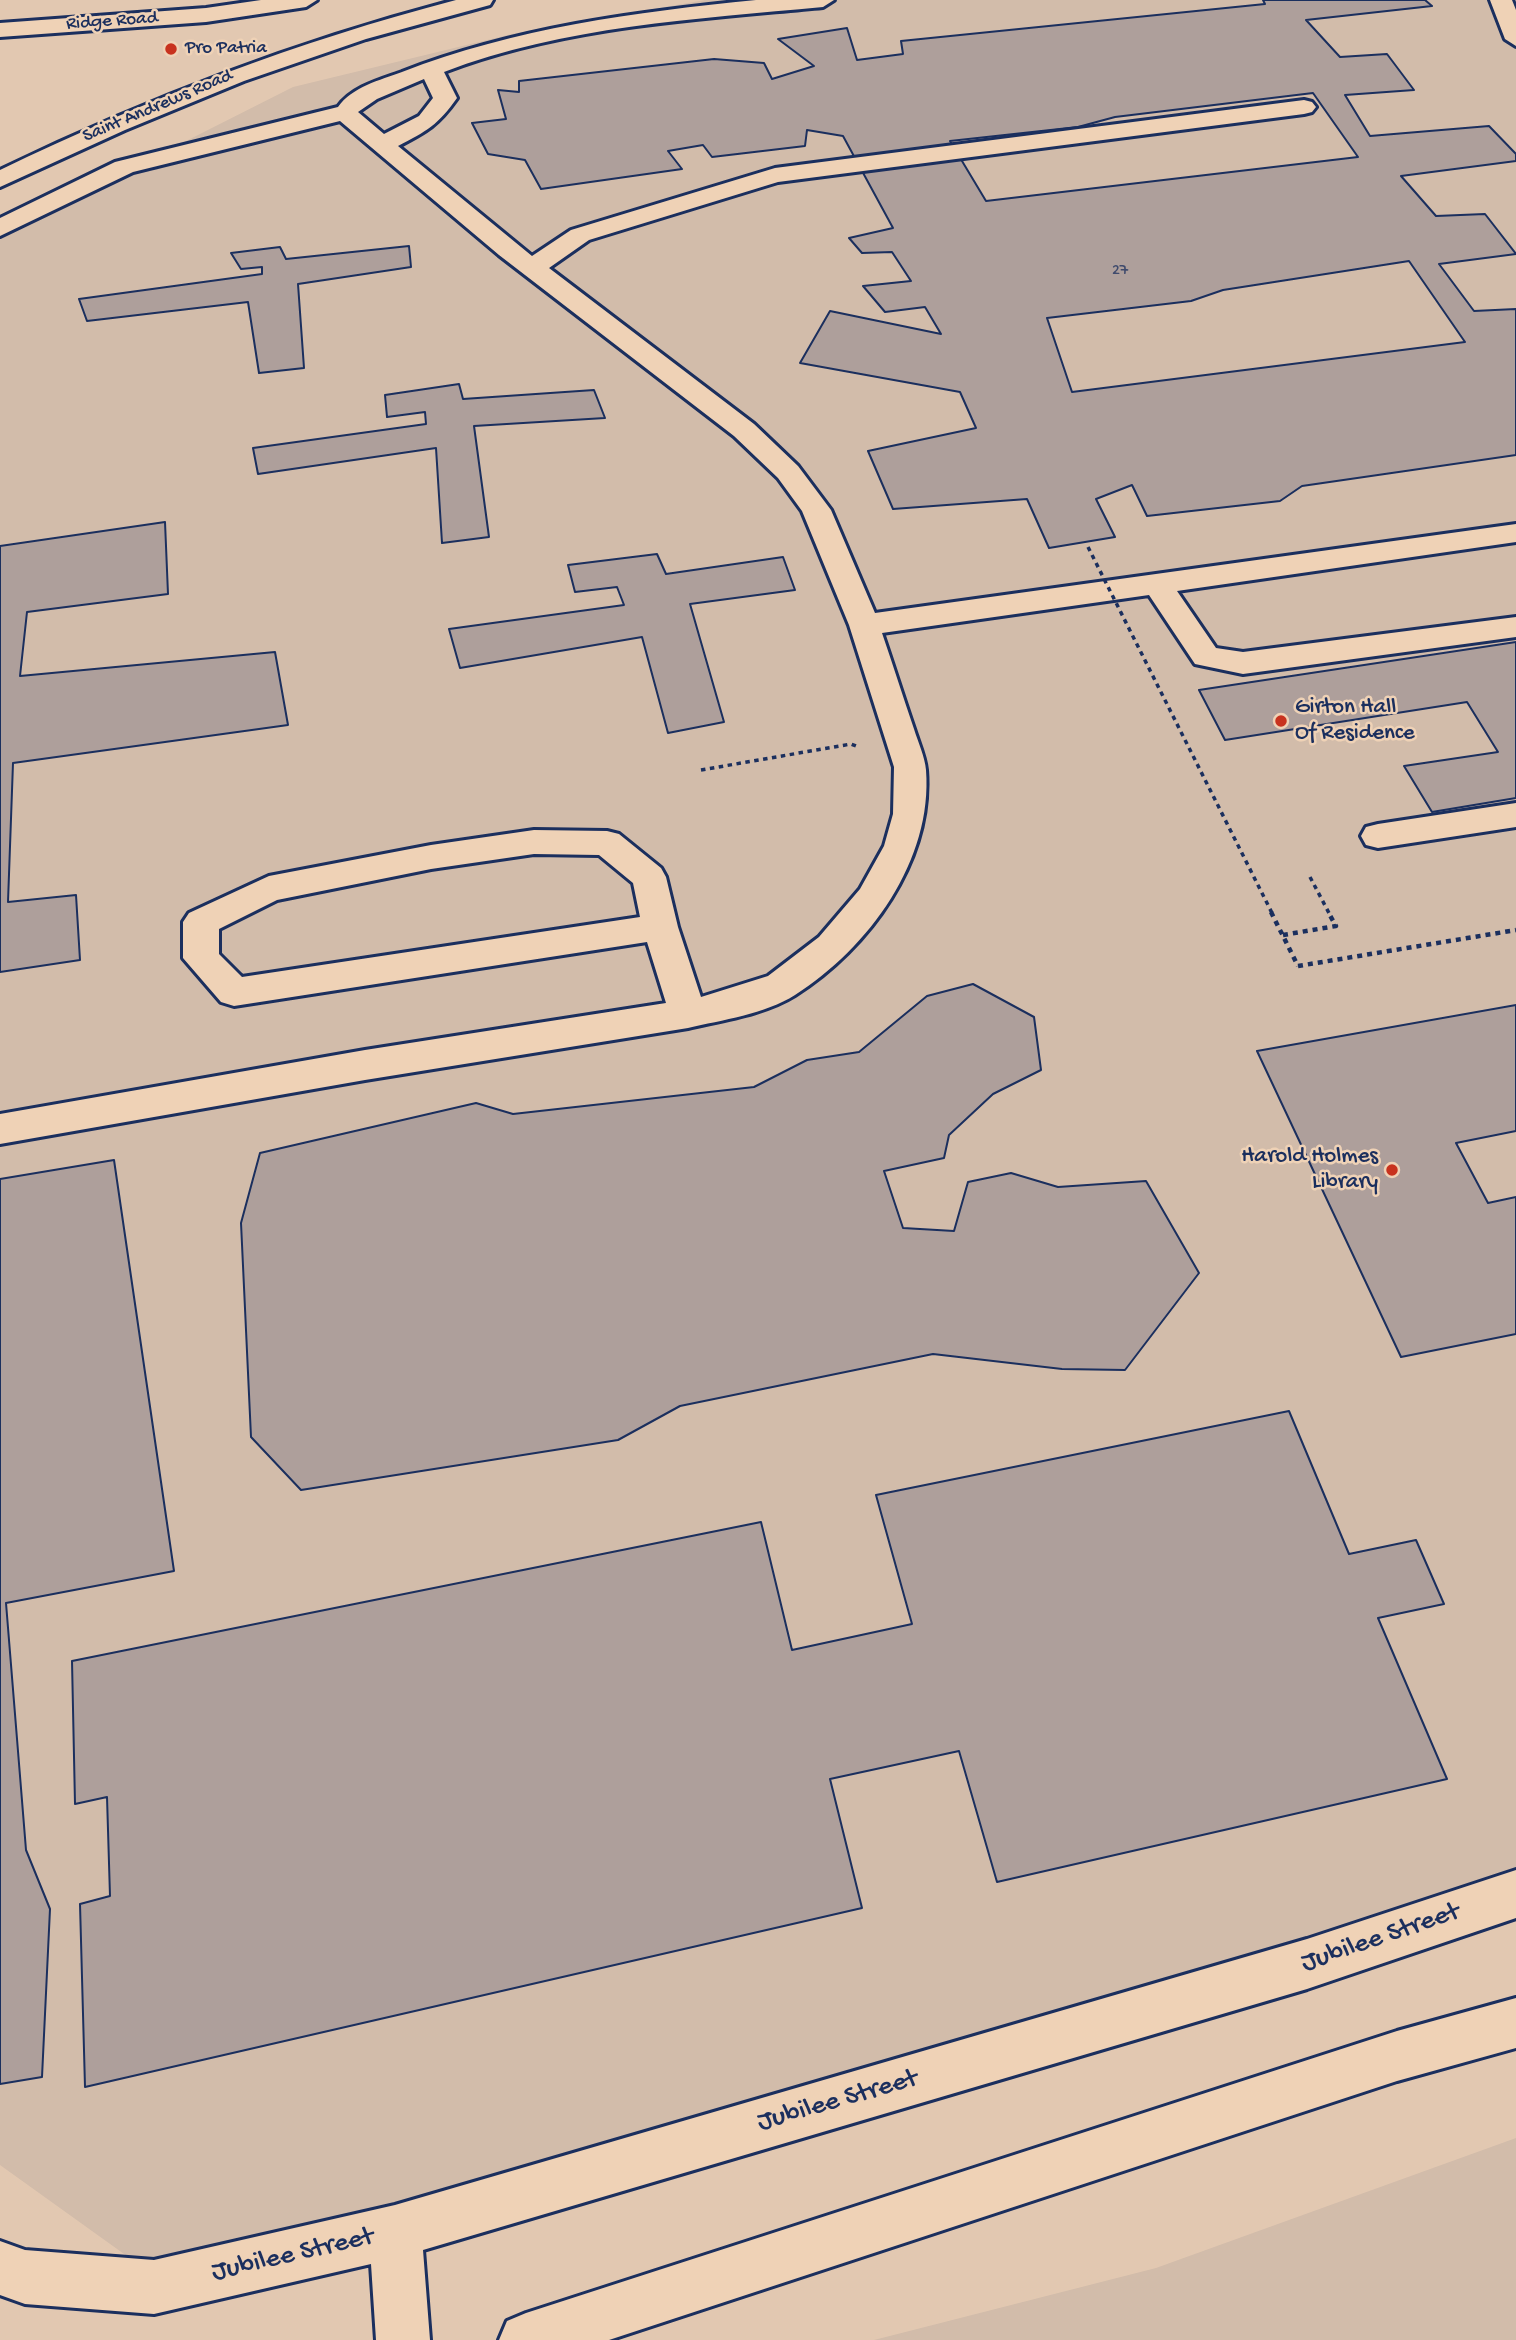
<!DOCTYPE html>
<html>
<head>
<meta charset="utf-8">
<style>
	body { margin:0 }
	canvas { display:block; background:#e2c8b1 }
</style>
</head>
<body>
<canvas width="1516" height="2340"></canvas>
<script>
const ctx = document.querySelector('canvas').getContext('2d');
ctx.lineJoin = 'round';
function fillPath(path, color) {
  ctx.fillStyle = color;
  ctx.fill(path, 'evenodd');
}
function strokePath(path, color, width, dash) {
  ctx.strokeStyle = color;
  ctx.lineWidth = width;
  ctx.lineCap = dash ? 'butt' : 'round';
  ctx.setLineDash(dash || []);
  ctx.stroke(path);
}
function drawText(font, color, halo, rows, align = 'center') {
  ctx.font = font + ' "Gochi Hand",sans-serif';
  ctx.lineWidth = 5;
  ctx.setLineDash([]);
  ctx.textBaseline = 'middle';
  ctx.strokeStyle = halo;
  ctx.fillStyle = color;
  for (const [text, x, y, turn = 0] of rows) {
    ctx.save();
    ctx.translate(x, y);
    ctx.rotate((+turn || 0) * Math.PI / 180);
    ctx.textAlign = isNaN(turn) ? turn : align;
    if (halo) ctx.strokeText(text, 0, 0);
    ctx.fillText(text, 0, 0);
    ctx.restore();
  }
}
const built = new Path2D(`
	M705 0H1516V1872L482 2192 138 2264 0 2165V235L293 87 512 34Z
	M1516 2138V2340H874L1156 2268Z`);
const building = new Path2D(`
	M1263 0H1425L1432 6 1306 20 1340 57 1387 54 1414 90 1345 95 1370 136 1489 126 1516 154V161L1401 176 1436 216 1485 214 1516 254 1439 264 1474 311 1516 309V455L1302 486 1280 501 1147 516 1132 485 1096 499 1115 537 1049 548 1027 499 893 509 868 451 976 428 960 392 800 363 830 311 941 334 925 307 885 312 863 286 911 281 892 252 862 253 849 238 893 228 843 136 807 130 805 146 712 157 703 145 668 151 682 169 541 189 525 160 488 154 472 123 506 119 498 90 519 92V81L714 59 764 63 772 79 814 66 778 39 847 28 857 60 903 54 901 41 1265 4ZM1313 93 1358 157 986 201 950 141 1078 127 1115 117ZM1409 261 1465 342 1072 392 1047 318 1191 301 1223 290Z
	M409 246 411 267 298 284 304 368 259 373 248 302 87 321 79 299 262 274V267L241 269 231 253 280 247 286 259Z
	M459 384 463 399 594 390 605 418 474 426 489 537 442 543 436 448 258 474 253 448 426 424 425 412 387 417 385 395Z
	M165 522 168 594 27 612 20 676 275 652 288 725 13 763 8 902 76 895 80 960 0 972V546Z
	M657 554 666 574 783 557 795 590 690 604 724 722 668 733 642 637 460 668 449 629 624 605 617 587 575 592 568 565Z
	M1516 642V798L1432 812 1404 766 1498 752 1467 702 1225 740 1199 690Z
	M973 984 1034 1017 1041 1070 993 1094 949 1135 944 1158 884 1171 903 1228 954 1231 968 1182 1011 1173 1058 1187 1146 1181 1199 1273 1125 1370 1062 1369 933 1354 680 1406 618 1440 301 1490 251 1437 241 1223 260 1153 476 1103 513 1114 754 1087 807 1060 859 1052 927 996Z
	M1516 1005V1131L1456 1143 1488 1203 1516 1197V1334L1401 1357 1257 1051Z
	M114 1160 174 1571 6 1603 26 1850 50 1909 42 2077 0 2084V1179Z
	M1289 1411 1349 1554 1416 1540 1444 1604 1378 1618 1447 1779 997 1882 959 1751 830 1779 862 1908 85 2087 80 1904 110 1896 107 1797 75 1804 72 1661 761 1522 792 1650 912 1624 876 1495Z`);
const pathFar1 = new Path2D(`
	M701 770 851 744 856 746
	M1310 877 1329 913`);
const path = new Path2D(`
	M1283 935 1336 926 1328 912
	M1298 966 1516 930`);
const minor = new Path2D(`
	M261 0H317L306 7 206 22 0 37V23L206 8Z
	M756 0H834L823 7C697 19 563 26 444 72L457 98C438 125 427 131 398 146L532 256 571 230 775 168 1304 100 1312 102 1316 107 1312 112 1304 114 778 182 589 240 549 268 754 424 798 466 831 510 875 613 1516 524V542L1177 591 1216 648 1243 652 1516 617V637L1243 674 1195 664 1149 595 882 633C893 665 903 697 914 729 918 742 925 757 926 770 933 860 869 948 795 995 765 1014 722 1020 688 1028L365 1080 0 1144V1114L365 1050 666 1003 647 942 234 1006 221 1002 183 958V922L189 913 269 876 431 845 534 830 607 831 619 834 661 868 666 877 678 927 701 997 768 976 819 937 860 889 884 846 893 814 894 767 849 625 802 511 778 478 734 436 499 255 340 121 133 172 0 236V218L115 162 338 107C352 87 380 80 402 72 515 28 635 12 756 0ZM424 79 433 98 419 116 384 134 358 112 377 99ZM534 854 599 855 633 883 640 917 242 977 219 954V929L277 900 431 869Z
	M1490 0H1512L1516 10V46L1505 39Z
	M1516 803V827L1378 848 1366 845 1361 836 1366 827 1378 824Z
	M1516 1870V1918L1307 1989 423 2250 430 2340H376L371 2264 154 2314 25 2304 0 2295V2241L25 2250 154 2260 395 2205 1307 1939Z
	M1516 1998V2048L1397 2081 609 2340H499L507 2321 526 2313 1397 2031Z`);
const major = new Path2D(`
	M456 0H493L490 5 366 39 244 81 125 130 0 187V170C147 99 298 41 456 0Z`);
const pathBridgeFar1 = new Path2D(`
	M1088 547 1272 913`);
const pathBridge = new Path2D(`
	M1271 912 1298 966`);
const markers = [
	[171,49,7,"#c8321e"],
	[1281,721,7,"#c8321e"],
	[1392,1170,7,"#c8321e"]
];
const farNumbernames = [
	["27",1120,272]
];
const farStreetnames = [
	["Ridge Road",112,22,-4],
	["Saint Andrews Road",158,107,-23]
];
const farPoinames = [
	["Pro Patria",185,49]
];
const poiNames = [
	["Girton Hall",1295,708],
	["Of Residence",1295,734],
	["Harold Holmes",1378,1157,"right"],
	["Library",1378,1183,"right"]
];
const nearStreetnames = [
	["Jubilee Street",1381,1939,-19],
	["Jubilee Street",838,2102,-16],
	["Jubilee Street",293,2256,-13]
];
fillPath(built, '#d2bcaa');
fillPath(building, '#ae9f9b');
strokePath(building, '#1b2f5e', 2);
strokePath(minor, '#1b2f5e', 6);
strokePath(major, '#1b2f5e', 6);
strokePath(pathFar1, '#1b2f5e', 3.5, [4.5, 4.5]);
strokePath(path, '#1b2f5e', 4.5, [5, 5]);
fillPath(minor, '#efd2b6');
fillPath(major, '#efd2b6');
strokePath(pathBridgeFar1, '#1b2f5e', 3.5, [4.5, 4.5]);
strokePath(pathBridge, '#1b2f5e', 4.5, [5, 5]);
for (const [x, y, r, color] of markers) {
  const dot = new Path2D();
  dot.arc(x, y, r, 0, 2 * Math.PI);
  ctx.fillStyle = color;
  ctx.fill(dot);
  strokePath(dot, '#efd2b6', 2.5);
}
drawText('16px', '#404b6d', null, farNumbernames);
drawText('19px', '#1b2f5e', '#efd2b6', farStreetnames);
drawText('19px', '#1b2f5e', '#efd2b6', farPoinames, 'left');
drawText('23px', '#1b2f5e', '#efd2b6', poiNames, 'left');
drawText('28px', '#1b2f5e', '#efd2b6', nearStreetnames);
</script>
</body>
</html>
